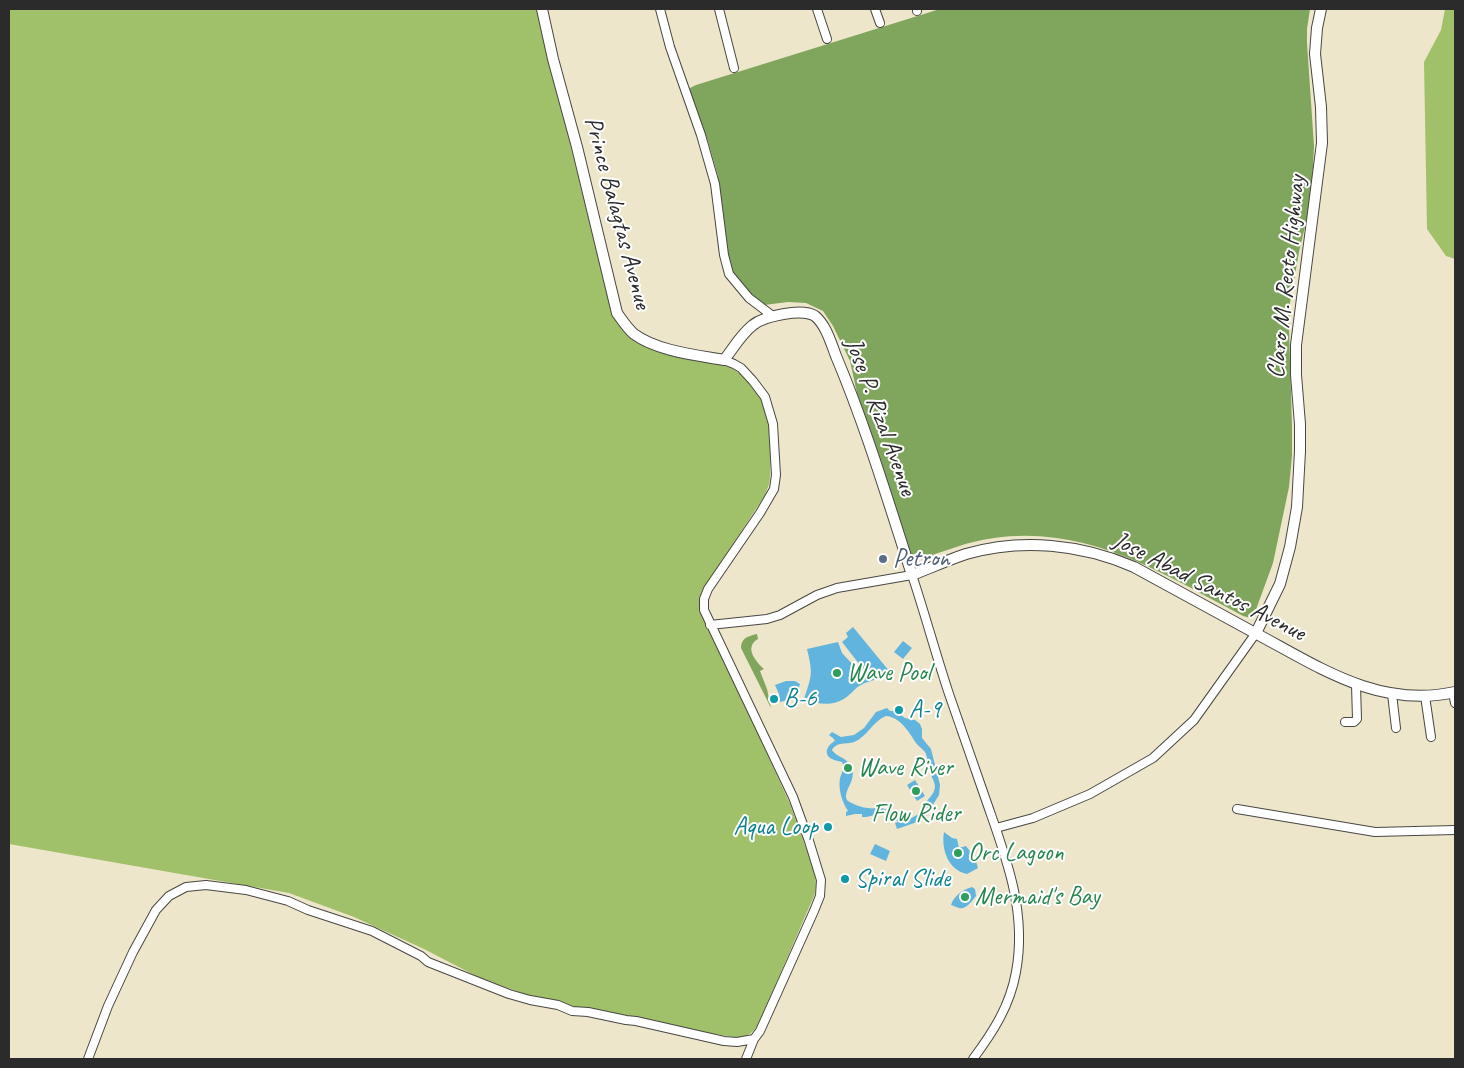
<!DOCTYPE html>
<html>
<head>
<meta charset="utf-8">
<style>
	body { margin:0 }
	#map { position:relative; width:1464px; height:1068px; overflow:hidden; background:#eee6ca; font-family:Caveat,sans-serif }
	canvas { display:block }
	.frame { position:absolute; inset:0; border:10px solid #2b2b2b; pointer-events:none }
</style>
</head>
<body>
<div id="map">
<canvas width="1464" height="1068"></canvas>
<div class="frame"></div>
</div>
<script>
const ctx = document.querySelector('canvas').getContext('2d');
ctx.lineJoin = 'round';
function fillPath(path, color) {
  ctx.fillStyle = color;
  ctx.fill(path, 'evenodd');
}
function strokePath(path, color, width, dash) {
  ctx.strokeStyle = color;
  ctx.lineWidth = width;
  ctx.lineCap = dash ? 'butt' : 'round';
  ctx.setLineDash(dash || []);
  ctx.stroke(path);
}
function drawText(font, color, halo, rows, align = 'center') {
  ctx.font = font + ' Caveat,sans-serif';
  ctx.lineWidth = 4;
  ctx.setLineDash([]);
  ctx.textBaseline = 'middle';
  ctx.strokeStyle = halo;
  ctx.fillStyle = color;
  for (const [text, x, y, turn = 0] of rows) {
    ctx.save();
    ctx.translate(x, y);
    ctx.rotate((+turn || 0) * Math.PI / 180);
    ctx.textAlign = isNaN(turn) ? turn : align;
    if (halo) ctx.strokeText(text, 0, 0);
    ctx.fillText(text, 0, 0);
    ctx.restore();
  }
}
const green = new Path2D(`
	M9 9H537L610 306 624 329 733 369C748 379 758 390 765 407 770 416 772 474 769 484 768 488 766 491 765 495L707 584 706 619 790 804 814 870C816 880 817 887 814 896L758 1025C753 1033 748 1036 739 1038L596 1014 530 996 478 977 424 949 354 917 289 893 9 844Z
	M1445 9H1455V259L1446 256 1427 229 1424 62 1441 30Z`);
const forest = new Path2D(`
	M940 9H1310L1307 29V43L1314 146 1312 188 1308 214 1299 252 1290 303 1289 327 1292 426V456L1289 487 1273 563 1254 615 1251 618 1243 616C1163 574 1089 525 994 538 969 541 945 551 921 559H915L911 557 860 407 850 361 833 326 823 311 806 303 788 302 764 305 751 297 731 271 727 250 718 176 708 141 689 92 690 88 696 85Z
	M757 634 758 639C744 647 755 661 764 669L760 671 767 689 771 708 741 648C741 638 748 636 757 634Z`);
const water = new Path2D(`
	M853 627 890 672C880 681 872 679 861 685 856 687 853 692 849 695 836 707 819 705 804 699 812 675 813 674 807 649L838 642 842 653 856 668H860V665L842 642 848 637 846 633Z
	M903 641 912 648 903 659 894 652Z
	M786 681H795L800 684 796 698 780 702 779 694 775 685Z
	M887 708 890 711H895L905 718 915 720 920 724 922 729V738L931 749 940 785 939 795 926 816 917 822 897 829 895 823 898 822C894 819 891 816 887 814 878 811 871 818 862 817V814H855L846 816V812L848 811C842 802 838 789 840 778 842 772 845 769 842 762 838 761 833 760 830 758 823 752 829 744 835 741L833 738 829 735 832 732 841 737 854 735 864 728 876 712ZM886 716C900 717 909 732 916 743 919 747 924 749 926 754 928 760 928 767 930 773 932 778 935 782 935 787 934 795 929 797 926 803 922 812 916 818 906 819 897 820 891 808 879 808 875 808 872 809 868 808 863 808 849 803 847 800 842 791 858 780 851 767 846 756 837 758 832 750 837 741 846 745 854 742 867 737 873 721 886 716Z
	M915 780 925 796 917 801 907 785Z
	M944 832 952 838 957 839 959 848 966 846 975 858 978 868 967 874C948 870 941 849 944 832Z
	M875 844 890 851 886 861 870 854Z
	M972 887 975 889 976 896C972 901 966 910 959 908 956 907 954 906 951 905 954 896 962 890 972 887Z`);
const street = new Path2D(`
	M660 9 670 47 701 135 715 184 724 255 729 274 749 298 774 317
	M719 9 734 68
	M817 9 827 39
	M875 9 880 23
	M917 9V11
	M710 625 767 619 780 615 817 595 837 588 912 575C925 614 936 655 949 694 962 731 975 768 988 806 1007 860 1027 913 1016 972 1010 1006 993 1032 973 1059
	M1453 693 1455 703
	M1392 694 1396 728
	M1425 696 1431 737
	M1345 722H1354L1357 719 1356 685
	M1237 809 1375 832 1455 830
	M996 828 1033 818 1090 794 1153 758 1194 720 1256 633
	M88 1059 108 1006 133 952 156 910 169 896 186 887 206 885 246 890 288 901 308 910 372 931 421 956 428 962 509 994 530 1000 558 1005 572 1011 588 1012 626 1020 636 1021 724 1041 737 1042 754 1039 760 1031 814 911 820 896 821 880 809 841 793 797 704 610V599L708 589 760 513 774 489 776 475 773 424 765 397 753 381 741 368 734 364 724 360
	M746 1059 754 1039`);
const secondary = new Path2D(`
	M542 9 553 59 577 147 617 313C622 320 627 328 634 334 657 351 696 355 724 360 733 349 741 334 753 325 764 316 802 308 815 316 826 325 831 343 836 356 866 427 888 501 912 575 930 568 948 560 966 554 1022 538 1081 544 1134 567 1174 589 1215 611 1255 633 1319 667 1379 709 1455 692
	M1256 633 1280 584 1290 547 1297 507 1300 451V424L1296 375V345L1322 143 1321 107 1315 54 1317 28 1321 9`);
const markers = [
	[883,559,5,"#5c6f8a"],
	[837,673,5,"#2e9e5b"],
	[774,699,5,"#0f9aa8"],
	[899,710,5,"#0f9aa8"],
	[848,768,5,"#2e9e5b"],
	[916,791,5,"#2e9e5b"],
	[828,827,5,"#0f9aa8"],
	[958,853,5,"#2e9e5b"],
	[845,879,5,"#0f9aa8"],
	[965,897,5,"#2e9e5b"]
];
const streetNames = [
	["Prince Balagtas Avenue",617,213,75],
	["Claro M. Recto Highway",1287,277,-84],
	["Jose P. Rizal Avenue",880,417,70],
	["Jose Abad Santos Avenue",1209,587,27]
];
const serviceNames = [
	["Petron",893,559]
];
const leisureNames = [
	["Wave Pool",847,673],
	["Wave River",858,768],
	["Flow Rider",916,814,"center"],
	["Orc Lagoon",968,853],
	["Mermaid's Bay",975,897]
];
const cultureNames = [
	["B-6",784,699],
	["A-9",909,710],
	["Aqua Loop",818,827,"right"],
	["Spiral Slide",855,879]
];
fillPath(green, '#a0c069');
fillPath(forest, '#80a65d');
fillPath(water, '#61b4dd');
strokePath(street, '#484743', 10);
strokePath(secondary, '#484743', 12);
strokePath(street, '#fff', 8);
strokePath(secondary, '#fff', 10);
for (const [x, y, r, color] of markers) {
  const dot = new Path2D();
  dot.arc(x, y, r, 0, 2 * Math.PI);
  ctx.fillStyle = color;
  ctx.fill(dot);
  strokePath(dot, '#fff', 2);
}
drawText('25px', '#2b2b2b', '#fff', streetNames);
drawText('25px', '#4e5e75', '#fff', serviceNames, 'left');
drawText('25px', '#27864d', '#fff', leisureNames, 'left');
drawText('25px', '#0d838f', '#fff', cultureNames, 'left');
</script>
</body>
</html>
